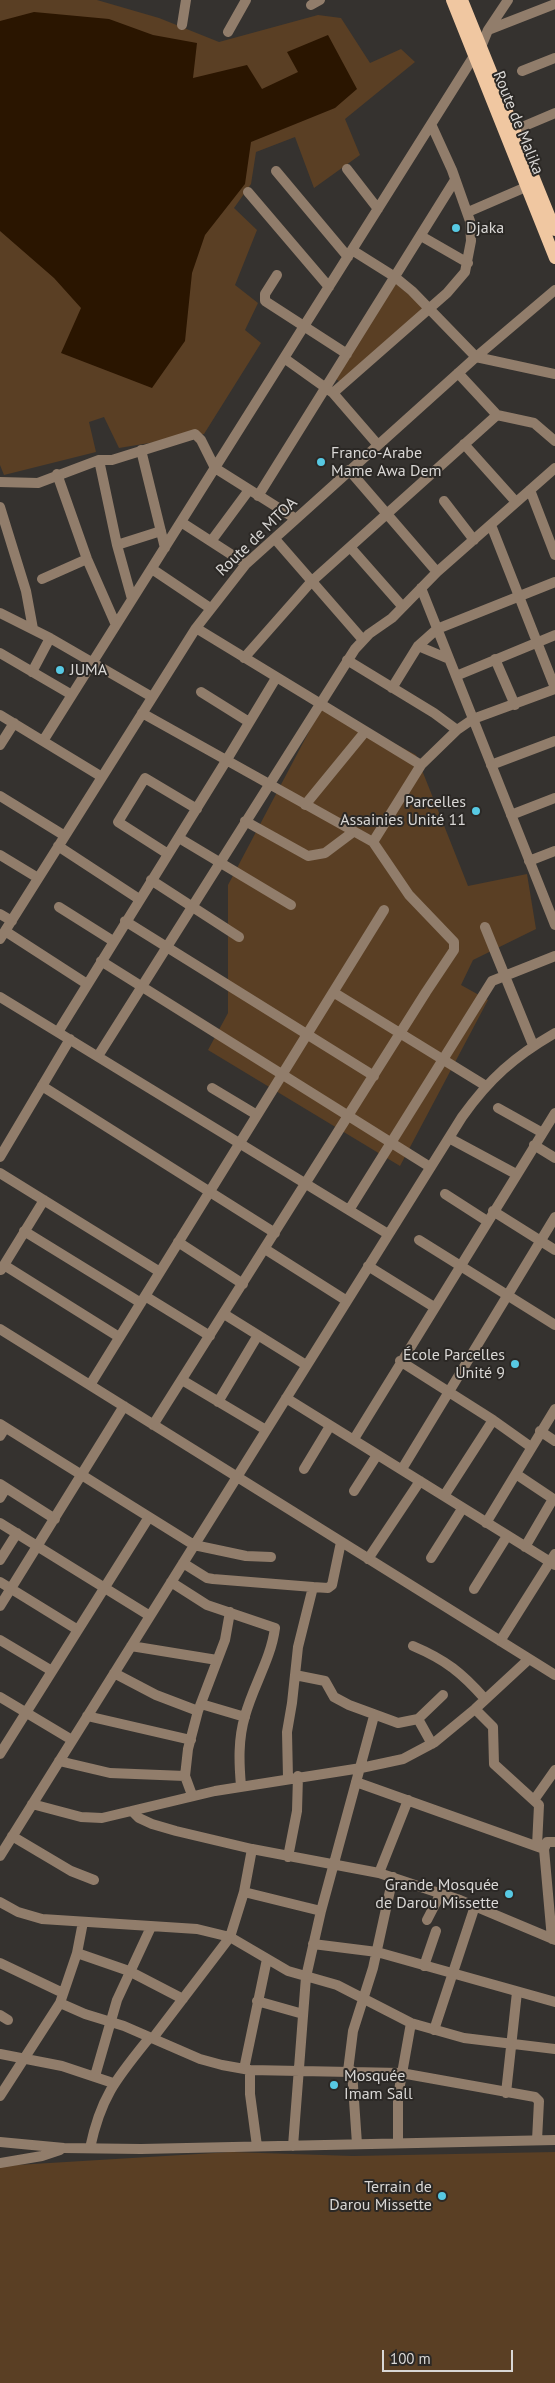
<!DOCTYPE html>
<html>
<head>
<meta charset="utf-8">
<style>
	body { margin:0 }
	#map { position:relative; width:555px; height:2383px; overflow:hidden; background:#35322f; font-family:"PT Sans",sans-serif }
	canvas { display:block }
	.scale { position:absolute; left:382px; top:2350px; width:131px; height:22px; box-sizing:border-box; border:2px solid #d9d7d5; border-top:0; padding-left:6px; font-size:15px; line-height:18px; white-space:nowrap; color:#d9d7d5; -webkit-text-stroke:4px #2b2825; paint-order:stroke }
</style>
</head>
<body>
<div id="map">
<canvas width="555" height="2383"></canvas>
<div class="scale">100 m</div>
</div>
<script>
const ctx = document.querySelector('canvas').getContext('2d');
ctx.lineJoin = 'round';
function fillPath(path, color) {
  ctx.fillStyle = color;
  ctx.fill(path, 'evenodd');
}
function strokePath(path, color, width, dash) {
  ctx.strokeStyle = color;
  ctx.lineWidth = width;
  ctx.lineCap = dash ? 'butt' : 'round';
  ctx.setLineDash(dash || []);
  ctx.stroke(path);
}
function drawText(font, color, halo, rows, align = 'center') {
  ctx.font = font + ' "PT Sans",sans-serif';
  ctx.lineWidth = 4;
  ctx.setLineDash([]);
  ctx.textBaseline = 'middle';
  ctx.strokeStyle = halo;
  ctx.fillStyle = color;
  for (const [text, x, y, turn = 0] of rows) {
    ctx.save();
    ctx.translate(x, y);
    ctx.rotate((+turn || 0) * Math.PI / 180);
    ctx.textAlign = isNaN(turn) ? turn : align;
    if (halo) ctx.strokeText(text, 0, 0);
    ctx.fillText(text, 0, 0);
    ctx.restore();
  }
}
const green = new Path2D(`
	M0 0H97L159 18 219 42 318 15 341 18 370 63 401 49 415 62 345 119 360 155 314 188 295 137 256 152 251 184 234 208 257 230 235 285 258 303 245 330 261 343 204 434 119 448 104 417 89 422 96 452 4 475 0 465Z
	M394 282 425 308 341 383 334 377Z
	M323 705 416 755 468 886 527 874 536 929 473 960 461 985 488 1000 400 1166 208 1050 228 1013V885Z
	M231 2152 353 2156 555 2152V2383H0V2166Z`);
const water = new Path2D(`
	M34 12 109 19 153 35 197 43 193 78 247 65 262 89 298 72 287 52 328 35 357 89 335 108 251 142 245 184 205 235 192 273 185 341 152 388 61 353 81 308 54 278 0 231V21Z`);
const minor = new Path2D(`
	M311 5 320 0
	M182 25 186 0
	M488 30 555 4
	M228 32 246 0
	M481 47 488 30 508 0
	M522 71 555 58
	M515 130 555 113
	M347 169 378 209
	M276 171 348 257
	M248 192 329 287
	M468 212 526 187
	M421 236 468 263
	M352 250 395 277 412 291 476 357 555 374
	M277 275 265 294V301L347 354
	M284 358 333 393 378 445
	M458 373 497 415 534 423 555 441
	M333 393 447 293 465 272 471 241 470 221 452 170 431 124
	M464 444 516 502
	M141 450 165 548
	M99 460 117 545 132 599
	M349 470 437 572
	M57 474 87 559 116 625
	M0 482 38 483 99 460H112L195 434 201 440 215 468 296 519
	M530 490 555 555
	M258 496 455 180
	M444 501 474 540
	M0 507 26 591 33 629
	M181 522 246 564
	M491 525 555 688
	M275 539 363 640
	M212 540 249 490
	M117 545 161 531
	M350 547 402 606
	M152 569 210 608
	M42 579 87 559
	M421 588 555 925
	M0 613 50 638 152 697
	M196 628 421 765
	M418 646 449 659
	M0 653 72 695
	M244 658 311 582 497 415
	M495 659 515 705
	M347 660 434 713 457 730 473 719 555 689
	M32 672 50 638
	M456 676 555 635
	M392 688 418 646 437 629 555 582
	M201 692 249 722
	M142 713 373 842 421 765 457 730
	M0 715 102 777
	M43 741 474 56
	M0 745 14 723
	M491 765 555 741
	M0 796 65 836
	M305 805 364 733
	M511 815 555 798
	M245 821 308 856 325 853 353 832
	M179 838 291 905
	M58 846 139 899
	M168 854 118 822 145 778 197 809
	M0 855 38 878
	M529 861 555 851
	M151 880 239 937
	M59 907 113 941
	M0 914 12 921
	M125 921 374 1076
	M485 927 533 1045
	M5 931 87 984
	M0 939 196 628 246 564 476 357 555 290
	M101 961 430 1167
	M333 992 486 1086
	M0 997 388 1234
	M58 1032 226 761 276 678
	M98 1056 355 649 369 634 392 618 437 572 555 468
	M42 1086 275 1233
	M212 1088 257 1115
	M498 1108 541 1132
	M449 1138 516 1174
	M534 1145 555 1158
	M0 1157 70 1039
	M0 1173 160 1272
	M445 1194 487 1221
	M349 1210 492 981 555 956
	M493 1211 555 1250
	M24 1231 141 1303
	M419 1240 555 1325
	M178 1242 243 1284
	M265 1249 347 1301
	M4 1265 119 1337
	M368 1266 434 1307
	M1 1270 44 1200
	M145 1296 210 1336
	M224 1314 306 1365
	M0 1329 555 1675
	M400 1361 493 1420
	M182 1380 266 1430
	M90 1385 384 910
	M286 1398 555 1565
	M218 1402 258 1335
	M0 1424 194 1545 246 1556 271 1557
	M153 1425 426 992 454 950V942L409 895 373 842
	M540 1431 555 1441
	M0 1436 5 1428
	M354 1439 555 1113
	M304 1469 330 1426
	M402 1469 555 1217
	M516 1474 555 1500
	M0 1484 55 1519
	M354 1491 377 1455
	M444 1496 493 1420 531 1447
	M0 1498 6 1488
	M0 1523 150 1616
	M486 1523 555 1409
	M525 1547 553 1499
	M431 1558 462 1509
	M368 1559 420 1481
	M0 1560 17 1533
	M183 1563 207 1578 213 1579 313 1587
	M0 1582 78 1630
	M171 1582 207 1605 275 1628C271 1659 253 1686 245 1716 238 1739 239 1763 241 1786
	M474 1589 507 1536
	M0 1606 124 1406
	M0 1640 52 1671
	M500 1641 555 1554
	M131 1646 217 1660
	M413 1646C446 1660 462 1673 485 1699
	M114 1673 156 1695 198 1711
	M295 1675 325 1681 334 1697 349 1705 398 1723 418 1719 443 1695
	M0 1697 72 1740
	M201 1704 245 1717
	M475 1709 493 1727 494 1764 539 1805 537 1846
	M87 1716 191 1740
	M418 1719 432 1744
	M0 1754 149 1517
	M59 1761 110 1773 185 1776
	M288 1778 287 1732 292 1703 298 1647 313 1587 328 1588 332 1585 341 1542
	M356 1782 544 1849
	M192 1795 185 1776 188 1749 198 1711 225 1640 230 1612
	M534 1800 555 1770
	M32 1804 81 1817 102 1818 215 1791 361 1768 403 1759 435 1742 475 1709 529 1659
	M132 1811 139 1818 152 1824 176 1831 252 1849 379 1873 460 1900 555 1940
	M12 1836 71 1871 94 1880
	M0 1856 462 1117C489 1079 515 1056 555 1033
	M288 1857 297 1811 298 1776
	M379 1873 408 1800
	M244 1892 321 1911
	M0 1902 18 1912 42 1919 197 1929 230 1937 288 1971 337 1985 411 2023 464 2038 555 2049
	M427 1920 441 1893
	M552 1939 544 1849 547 1842H555
	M313 1944 377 1952 555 2002
	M77 1953 129 1971 183 1999
	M0 1963 63 1993
	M424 1966 436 1931
	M257 2001 303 2014
	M60 2003 85 2014 124 2026 200 2059 222 2065 250 2070 401 2073 535 2097 539 2101 537 2140
	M0 2015 8 2020
	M434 2030 475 1906
	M153 2038 230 1937 244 1892 252 1849
	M0 2054 62 2066 113 2083
	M244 2069 267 1959
	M250 2070V2094L257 2146
	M348 2071 353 2031 373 1968 393 1877
	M352 2071 357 2144
	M95 2076 117 2000 151 1927
	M506 2093 517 1992
	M0 2096 60 2003 77 1953 83 1922
	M0 2142 64 2148 141 2149 555 2140
	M398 2142V2096L411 2023
	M293 2146 306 1977 321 1911 374 1716
	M90 2148C101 2096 117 2078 150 2037
	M0 2163 42 2156 60 2150`);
const major = new Path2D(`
	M452 0 555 258
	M462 0 555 230`);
const markers = [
	[456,228,5,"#57c9e3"],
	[321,462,5,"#57c9e3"],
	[60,670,5,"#57c9e3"],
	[476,811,5,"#57c9e3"],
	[515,1364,5,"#57c9e3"],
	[509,1894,5,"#57c9e3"],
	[334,2085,5,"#57c9e3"],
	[442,2196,5,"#57c9e3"]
];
const streetNames = [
	["Route de Malika",518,123,68],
	["Route de MTOA",257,537,-44]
];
const poiNames = [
	["Djaka",466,228],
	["Franco-Arabe",331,453],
	["Mame Awa Dem",331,471],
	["JUMA",70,670],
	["Parcelles",466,802,"right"],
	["Assainies Unité 11",466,820,"right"],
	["École Parcelles",505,1355,"right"],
	["Unité 9",505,1373,"right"],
	["Grande Mosquée",499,1885,"right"],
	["de Darou Missette",499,1903,"right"],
	["Mosquée",344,2076],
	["Imam Sall",344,2094],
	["Terrain de",432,2187,"right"],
	["Darou Missette",432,2205,"right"]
];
fillPath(green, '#5a3f24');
fillPath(water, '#2a1500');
strokePath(minor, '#917d6b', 10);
strokePath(major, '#f0c7a1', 12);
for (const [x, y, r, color] of markers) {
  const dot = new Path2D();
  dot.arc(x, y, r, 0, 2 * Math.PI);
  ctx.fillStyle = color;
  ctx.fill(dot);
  strokePath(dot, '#2b2825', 2);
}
drawText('16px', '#d9d7d5', '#2b2825', streetNames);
drawText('16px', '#d9d7d5', '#2b2825', poiNames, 'left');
</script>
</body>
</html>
